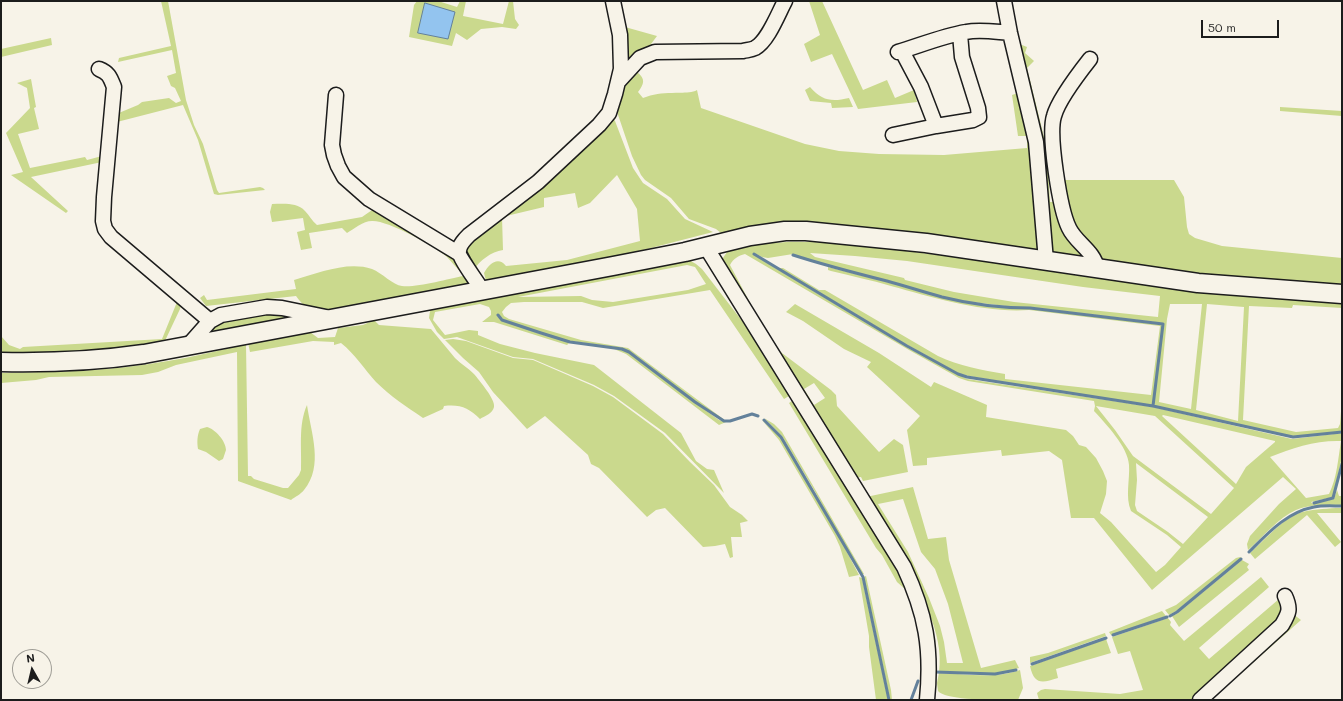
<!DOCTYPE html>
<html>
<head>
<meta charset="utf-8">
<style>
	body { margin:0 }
	#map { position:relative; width:1343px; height:701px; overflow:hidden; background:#f7f3e8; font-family:Mali,sans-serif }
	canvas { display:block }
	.frame { position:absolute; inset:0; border:2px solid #1c1c1c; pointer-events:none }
	.north { position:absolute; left:12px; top:649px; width:40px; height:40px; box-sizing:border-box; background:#f7f3e8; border:1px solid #9f9d96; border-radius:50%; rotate:352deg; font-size:11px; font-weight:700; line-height:16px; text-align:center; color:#1c1c1c }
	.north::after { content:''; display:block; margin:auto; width:14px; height:18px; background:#1c1c1c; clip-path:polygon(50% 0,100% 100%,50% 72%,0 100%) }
	.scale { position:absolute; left:1201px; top:20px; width:78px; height:18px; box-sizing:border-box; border:2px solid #1c1c1c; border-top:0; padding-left:5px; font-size:12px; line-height:14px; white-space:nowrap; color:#1c1c1c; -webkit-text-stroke:3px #f7f3e8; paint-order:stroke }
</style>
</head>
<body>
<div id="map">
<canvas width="1343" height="701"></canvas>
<div class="frame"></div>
<div class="north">N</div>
<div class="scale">50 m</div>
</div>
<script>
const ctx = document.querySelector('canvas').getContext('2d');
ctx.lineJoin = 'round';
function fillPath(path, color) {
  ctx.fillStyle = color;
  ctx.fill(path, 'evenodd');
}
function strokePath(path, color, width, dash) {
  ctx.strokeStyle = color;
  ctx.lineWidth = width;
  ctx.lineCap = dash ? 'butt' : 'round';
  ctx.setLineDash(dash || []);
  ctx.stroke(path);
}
const green = new Path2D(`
	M161 1H168L186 100 194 125 203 144 217 190 219 193 260 187 263 188 265 190 218 195 214 194 198 140 183 105 113 123 114 115 138 105 142 102 169 98 176 103 181 101 175 88 171 86 167 76 176 73 172 50 118 62 119 58 171 46Z
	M417 1H438L457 7 460 1H466L463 16 503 24 509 1H513L515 19 519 25 516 29 502 27 481 29 467 40 456 33 452 46 409 37 414 5Z
	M809 1H822L863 90 887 80 895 98 914 90 917 102 858 109 832 54 811 62 804 44 820 35Z
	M625 27 657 36 648 48 623 69Z
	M51 38 52 45 1 57V49Z
	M1022 45 1027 47 1025 53 1034 61 1027 68 1047 149 1050 202H1058L1091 257H1059L1049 251 1016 46Z
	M656 54H683L682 59C663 58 653 56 638 70L637 72C646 79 644 84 638 92L643 98C653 94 662 93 672 93 680 92 690 94 697 90L701 108 805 144 839 151 879 154 944 155 1027 148V136H1018L1012 95 1021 92 1032 137 1035 154 1041 241 1038 251 1035 252 882 231 821 225 789 224 721 233 716 229 689 219 671 198 645 180 641 175 632 156 614 103C616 97 617 91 619 84 623 74 645 57 656 54Z
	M31 79 36 107 34 108 39 129 18 134 30 168 85 157 87 160 102 156V162L31 177 68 211 66 213 11 175 23 172 6 133 30 108 27 88 17 83Z
	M810 87C822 101 832 102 849 98L853 107 832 108 831 103 810 101 805 90Z
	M1280 107 1342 111V116L1280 111Z
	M610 113 615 121 633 168 643 183 667 199 685 219 713 232 581 266 486 281 484 273C489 264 498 256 506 266L567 260 640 241 637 209 617 175 590 203 578 208 575 193 544 198V207L502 217 503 250C491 252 480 260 473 271L462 249Z
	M1060 180H1174L1184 197 1187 227 1189 234 1195 238 1222 246 1342 258V286L1205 276 1102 263 1078 236Z
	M272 204C283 204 297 202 305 211 309 215 312 221 317 225L362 217 375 208 452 254 469 282 465 285 330 310C313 311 306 310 296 296L206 306 200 298 204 295 207 300 296 289 294 280C319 273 347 261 372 269 382 273 393 285 402 286 415 288 448 279 463 276L462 273C456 268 452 262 447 257 435 246 387 220 372 221 363 221 354 229 347 233L342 228 309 233 312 248 301 250 297 232 305 230 303 218 272 222 270 212Z
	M786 242C826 241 866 246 906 251 965 258 1022 267 1080 276 1167 288 1255 295 1342 302V308L1293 305 1292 308 1249 306 1243 420 1296 432 1338 428 1340 424 1342 399V431L1293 437 1153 406 1163 323 1029 307H1015L971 302 943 297 887 280 828 266 793 254 768 258 762 257 754 253V255L908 348 967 379 1153 407 1292 439 1342 433 1341 461 1333 497 1311 502 1313 504 1334 499 1337 490 1339 496H1342V505C1327 505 1310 504 1296 510 1278 518 1263 537 1248 550L1247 544 1250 536 1279 504 1296 489 1283 477 1152 590 1094 518H1071L1062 460 1049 451 1002 456 1001 450 927 458V465L913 466 907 430 920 416 867 367 871 362 844 349 803 321 786 312 795 304 879 353 931 387 934 382 987 405 986 417 1066 430 1073 436 1079 445 1086 447 1096 458 1103 471 1107 481 1106 494 1100 513 1111 522 1156 572 1165 565 1181 547 1167 535 1131 511C1125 497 1130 480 1129 465 1128 447 1106 424 1094 411L1095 406 1094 401 968 381 959 378 909 350 745 254C738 256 734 258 730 265L765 331 722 260C724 256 726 253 729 250 739 245 774 243 786 242ZM810 253 855 256 907 261 1083 287 1160 296 1158 317 1014 302 954 292 905 280 904 278 815 257ZM1170 304H1202L1191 409 1159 402 1167 319ZM1207 304 1244 307 1238 421 1196 410ZM1096 406 1155 416 1234 488 1211 514 1133 456 1115 430ZM1163 415 1275 441V442L1246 467 1236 484 1162 416ZM1341 441C1338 459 1337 478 1329 494L1306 498 1270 457C1292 448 1317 440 1341 441ZM1136 463 1208 517 1183 544 1168 532 1137 511 1135 505 1137 480Z
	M689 260 696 264 702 269 746 326 789 396 784 399 710 290 603 308 582 302H524L511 303 506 307 502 312 504 316 509 319 581 340 628 348 726 421 720 418 695 401 638 357 629 351 622 348 570 341 541 333 503 319 498 315 497 316 502 320 540 334 570 342 567 345 494 322H482L491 315V311L489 307 480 304 435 312 433 320 445 335 469 330 478 331V335L500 344 535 353 594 365 681 433 696 461 707 469 714 470 724 493 665 433 614 396 594 385 533 359 513 357 457 337 444 339 437 332 429 318 430 311 434 308 669 263ZM687 265 695 267 706 284 688 290 613 302 592 300 581 296 518 297Z
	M828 267 887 282 943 298 972 303 1016 308H1030L1163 324 1153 406 968 376 958 373 902 342 779 268H783L819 290H825L938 356C959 366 982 370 1005 374V379L1151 395 1160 326 1029 310C983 313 935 298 891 286 871 280 851 276 831 271L828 270Z
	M177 302 181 305 180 309 163 345 113 348 102 350 1 354V336L9 345 20 349 23 347 162 339Z
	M269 313 294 317 215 333 211 330 216 325 222 323Z
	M374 320 379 325 431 329C439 339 447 348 455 358 461 364 468 368 474 374 479 380 496 400 494 407 493 413 485 416 480 419 469 408 460 404 444 406L443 409 423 418C407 407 390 396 376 382 364 369 355 354 341 343L334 345V342L313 341 250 352 248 343 310 332 318 338 335 337 338 328 363 325Z
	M453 339 466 341 513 358 533 360 593 386 613 397 663 434 690 462 714 485 730 507 742 515 748 521 740 523 742 537H731L733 557 730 558 725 544 715 546 703 547 665 508 656 510 647 517 599 468 591 464 588 455 545 416 527 429 493 392 479 372 463 358 445 340Z
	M246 344 248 476H251L254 479 283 488H288L299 475 301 470C302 449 298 425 307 405 311 433 324 466 304 490 301 494 295 497 291 500L238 481 237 352 176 365 158 372 142 375 49 377 36 380 1 383V373C57 372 113 371 168 361 194 357 220 350 246 344Z
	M614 349 622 350 628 352 694 402 719 420 726 422 719 425 626 354Z
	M778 350 831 390 836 395 837 406 879 452 894 439 903 445 908 472 863 481 861 477 854 478 775 352ZM814 383 825 398 814 405 804 389Z
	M792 401 891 560 907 591 897 582 882 555 876 548 789 403Z
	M764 418 774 424 782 432 864 574 861 575 814 490 782 436Z
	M761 419 781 438 837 533 859 575 849 577 840 547 835 536 779 440Z
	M207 427C215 429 226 441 226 450 225 453 224 456 223 459L219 461 206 452 198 449C197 442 197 436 200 429Z
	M913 487 928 539 946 537 949 560 981 668 1015 660 1019 668C994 677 966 673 939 672 945 633 918 588 900 556 889 536 877 517 866 497ZM903 499 921 552 935 569 948 604 963 663H947L944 642 940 626 929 598 908 552 878 504Z
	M1336 508H1342V513H1317L1341 542 1335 547 1307 515 1255 559 1250 553C1264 541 1282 519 1299 513 1311 509 1324 509 1336 508Z
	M1240 557 1242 558 1176 611 1169 615 1165 610 1176 605 1236 558Z
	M1242 560 1249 564 1247 567 1249 570 1179 627 1172 616 1178 613Z
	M866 576 891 690 892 700H890L864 577Z
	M859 577 862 578 888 700H876L869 647V636Z
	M1261 577 1269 587 1199 648 1209 659 1279 599C1283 608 1280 615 1276 624L1193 700H1039L1037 693 1041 690 1045 689 1120 694 1143 690 1130 651 1118 654 1112 637 1168 618 1171 622 1170 625 1184 641Z
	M1162 611 1166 616 1111 635 1109 632Z
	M1293 614 1301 620 1211 700H1203Z
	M1105 633 1106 636 1030 663V657L1048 653Z
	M1106 639 1111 653 1056 669 1058 678C1042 683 1034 685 1030 666Z
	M1020 670 1023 688 1018 700C1003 700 946 701 938 691L937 683 939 673C966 674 994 679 1020 670Z`);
const water = new Path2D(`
	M425 3 455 12 448 39 418 33Z`);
const stream = new Path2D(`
	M754 254 907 346 958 374 967 377 1153 406 1293 437 1342 432
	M793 255C824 265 855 273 887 281 905 286 924 292 942 297 970 304 1001 308 1030 308L1163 324 1153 406
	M498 315 502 320 541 333 570 342 622 349 629 352 695 402 724 421H730L752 414 758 416
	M764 420 781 437 863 577 889 700
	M1314 503 1333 498 1342 464
	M1249 552C1268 533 1287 512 1314 507 1323 505 1333 506 1342 506
	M1170 616 1177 612 1241 559
	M1113 635 1167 617
	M1032 664 1106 638
	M935 672 995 674 1016 670
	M911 700 918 681`);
const minor = new Path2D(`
	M1004 1 1010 33 1036 142 1046 261
	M902 51 921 87 936 126
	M898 52C921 45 943 36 966 32 980 29 996 32 1010 33
	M1090 59C1079 73 1058 101 1054 116 1048 135 1060 210 1069 228 1076 243 1094 251 1097 268
	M99 69C109 73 110 77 114 87L104 197 103 221 105 229 111 237 210 321
	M618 82 640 58 655 52 743 51C747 50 751 50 755 48 768 41 778 14 785 1
	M336 95 332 145 334 155 338 166 344 177 369 199 458 253
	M893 135 936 126 973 120 979 117 978 108 962 57 960 34
	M706 247 904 567C926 614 932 649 927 700
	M482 290C478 283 458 256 459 251 459 245 465 239 469 235L538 182 599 125 609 113 615 94 621 69 620 35 613 1
	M187 347 210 321 221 315 267 307 282 308 326 317
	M1200 700 1282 625C1289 613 1291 609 1285 596`);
const major = new Path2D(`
	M1 362C49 363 96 361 144 354L613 266 685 252 750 236 785 231H806L926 243 1198 283 1342 294`);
fillPath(green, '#cad98d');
fillPath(water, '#93c4ef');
strokePath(water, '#63819b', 1);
strokePath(stream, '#63819b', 3);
strokePath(minor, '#1c1c1c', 17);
strokePath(major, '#1c1c1c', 21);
strokePath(minor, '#f7f3e8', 14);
strokePath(major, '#f7f3e8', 18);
</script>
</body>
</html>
